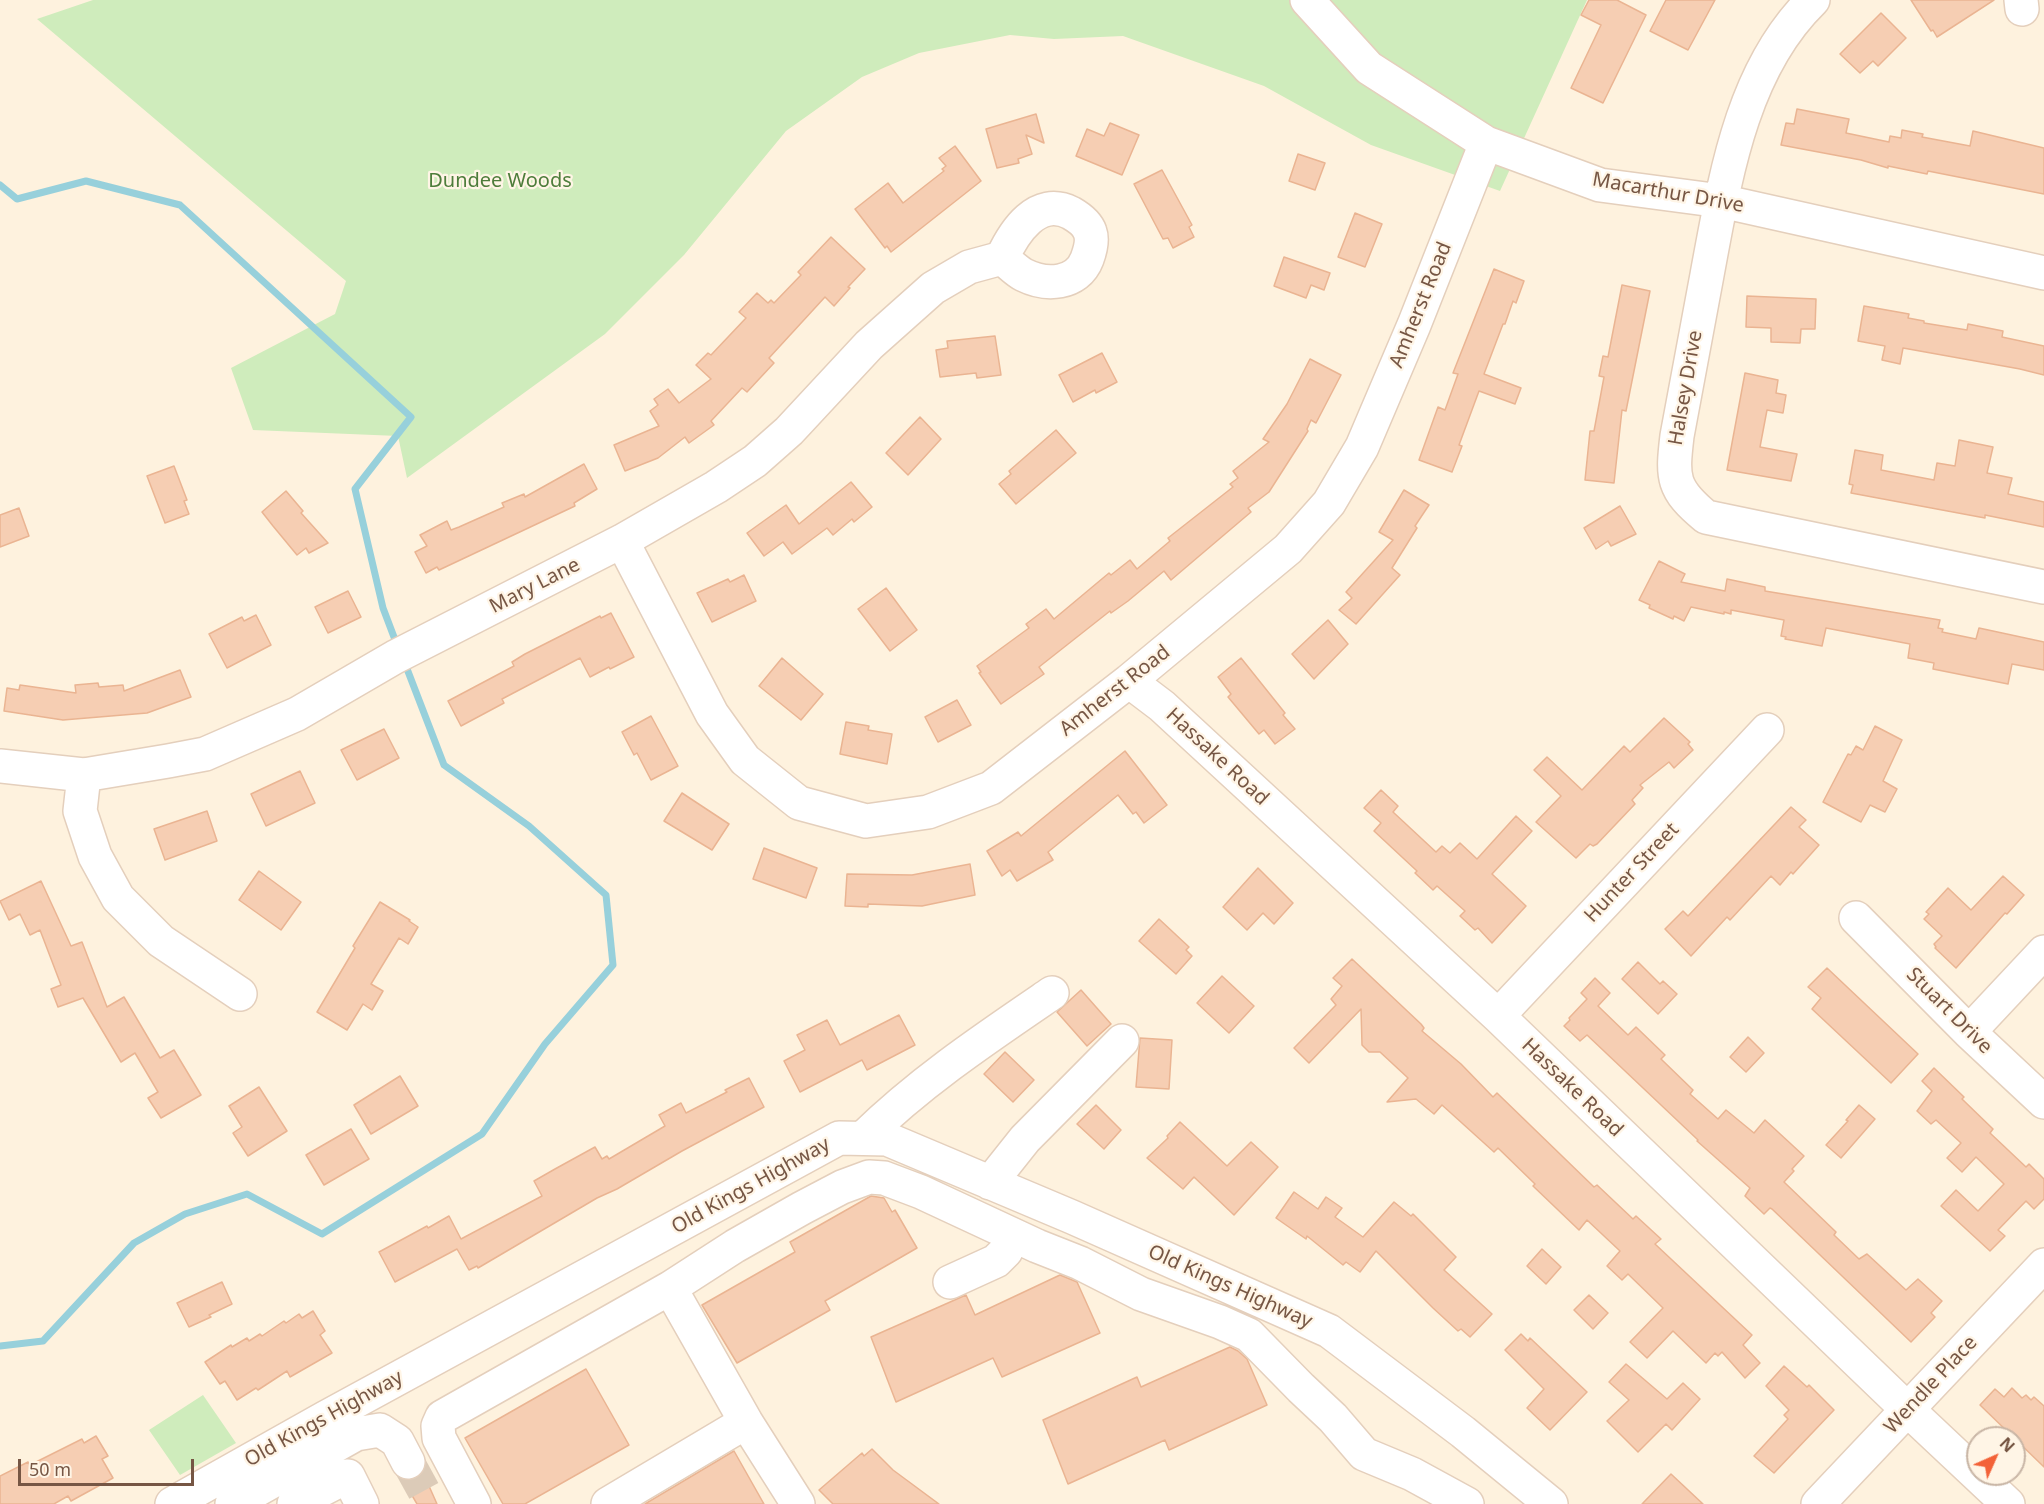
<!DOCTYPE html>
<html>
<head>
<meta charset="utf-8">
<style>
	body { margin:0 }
	#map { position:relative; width:2044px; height:1504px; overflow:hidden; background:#fef2de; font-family:"Noto Sans",sans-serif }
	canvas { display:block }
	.north { position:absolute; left:1966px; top:1426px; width:60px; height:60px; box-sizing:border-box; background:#fff5e6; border:2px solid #c8b5a5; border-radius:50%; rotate:45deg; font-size:16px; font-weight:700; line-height:24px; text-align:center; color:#765644 }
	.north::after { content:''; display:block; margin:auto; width:21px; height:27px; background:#f36238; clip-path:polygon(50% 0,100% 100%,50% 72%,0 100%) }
	.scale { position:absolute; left:18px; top:1459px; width:176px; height:27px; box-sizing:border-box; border:3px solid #765644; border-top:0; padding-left:8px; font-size:18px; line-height:21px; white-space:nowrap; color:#765644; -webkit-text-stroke:4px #fff5e6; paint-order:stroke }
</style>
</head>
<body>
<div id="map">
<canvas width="2044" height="1504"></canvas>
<div class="north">N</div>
<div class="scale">50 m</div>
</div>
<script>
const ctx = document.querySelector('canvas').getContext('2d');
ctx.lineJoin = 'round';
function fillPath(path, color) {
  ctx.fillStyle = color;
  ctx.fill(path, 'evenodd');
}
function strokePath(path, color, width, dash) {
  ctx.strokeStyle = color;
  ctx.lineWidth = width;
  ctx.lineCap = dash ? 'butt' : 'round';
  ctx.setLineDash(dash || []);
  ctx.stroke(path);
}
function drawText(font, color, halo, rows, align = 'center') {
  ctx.font = font + ' "Noto Sans",sans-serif';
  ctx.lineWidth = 4.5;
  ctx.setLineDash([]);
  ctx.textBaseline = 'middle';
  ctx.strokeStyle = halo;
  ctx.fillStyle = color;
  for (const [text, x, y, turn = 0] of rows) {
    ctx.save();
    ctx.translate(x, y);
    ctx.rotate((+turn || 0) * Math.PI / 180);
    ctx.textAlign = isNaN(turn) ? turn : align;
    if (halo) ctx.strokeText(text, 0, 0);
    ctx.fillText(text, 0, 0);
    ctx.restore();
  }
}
const green = new Path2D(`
	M93 0H1587L1500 191 1371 145 1264 86 1123 36 1054 39 1010 35 919 53 862 77 786 131 684 255 605 334 407 478 398 436 253 430 231 368 335 314 346 281 37 19Z
	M203 1395 236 1443 180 1475 149 1430Z`);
const stream = new Path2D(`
	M0 185 17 199 86 181 180 205 411 417 355 489 383 608 397 645
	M0 1346 43 1341 134 1243 185 1214 247 1194 322 1234 482 1134 545 1044 613 965 606 895 529 826 444 765 404 661`);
const building = new Path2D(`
	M1589 0H1617L1646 15 1603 103 1571 88 1601 25 1581 15Z
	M1666 0H1715L1688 50 1650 31Z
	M1911 0H1994L1937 37 1933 30 1931 31Z
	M1881 13 1906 38 1878 66 1873 61 1860 73 1840 54Z
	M1797 109 1849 119 1846 133 1889 142 1890 136 1901 138 1902 130 1923 134 1922 137 1970 146 1973 131 2044 148V194L1928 171 1927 174 1888 166V168L1861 160 1781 145 1786 123 1794 124Z
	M1036 114 1044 143 1026 135 1032 154 1018 159 1019 163 997 168 986 129Z
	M1110 123 1139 135 1122 175 1076 156 1087 129 1104 136Z
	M955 146 981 181 891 252 887 246 885 248 855 209 888 183 903 203 944 171 942 169 946 166 939 158Z
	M1298 154 1325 163 1315 190 1289 181Z
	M1162 170 1192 225 1189 227 1194 237 1173 248 1168 238 1163 239 1134 184Z
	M1355 213 1382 224 1365 267 1338 257Z
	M831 237 865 269 848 287 850 288 834 306 825 297 769 358 774 363 747 392 742 388 711 421 714 425 689 443 685 437 658 458 625 471 614 445 659 426 650 411 658 405 654 399 668 389 679 403 711 379 696 365 708 353 711 355 746 318 739 312 757 293 768 303 771 300 774 303 801 275 798 272Z
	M1284 257 1330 273 1324 290 1311 285 1306 298 1274 286Z
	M1494 269 1524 281 1516 303 1513 301 1505 324H1503L1484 374 1521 388 1515 404 1479 391 1459 445 1462 446 1452 472 1419 460 1438 407 1445 410 1458 374 1453 373Z
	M1622 285 1650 291 1626 411 1622 410 1614 483 1585 480 1590 431H1594L1604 377 1599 376 1603 356 1608 357Z
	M1747 296 1816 299 1815 329H1801L1800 343 1771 342V328L1746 327Z
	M1864 306 1909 314 1908 318 1924 321V323L1967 330 1968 324 2003 331 2002 337 2044 346V375L2020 369 1903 348 1900 364 1882 360 1885 346 1858 341Z
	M995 336 1001 375 977 378 976 373 940 377 936 350 948 348 947 341Z
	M1102 353 1117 382 1096 393 1095 390 1073 402 1059 375Z
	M1310 359 1341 375 1316 423 1311 420 1307 429 1308 431 1269 492 1248 508 1251 512 1171 580 1164 571 1128 601 1111 613 1110 611 1039 667 1044 674 1001 704 979 673 981 672 977 666 1029 628 1026 624 1046 609 1054 619 1109 573 1111 575 1130 560 1137 569 1170 541 1168 538 1233 487 1230 484 1238 478 1233 471 1269 442 1263 439 1287 404Z
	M1745 373 1778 380 1776 393 1786 395 1783 413 1767 410 1760 447 1797 454 1791 481 1727 470Z
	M920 417 941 439 908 475 886 453Z
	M1056 430 1076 453 1016 504 999 484 1011 474 1009 471Z
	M1959 440 1993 447 1987 473 2012 478 2008 494 2044 502V527L1985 515V518L1851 493 1853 485 1849 484 1855 450 1883 455 1881 470 1934 480 1937 463 1955 466Z
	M584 464 597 489 574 503 575 506 439 570 437 567 426 573 415 552 427 546 420 535 447 521 451 530 459 527 504 507 502 503 524 494 525 497Z
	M174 466 187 500 184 501 189 514 165 523 147 476Z
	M851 482 872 507 854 522 852 519 833 535 827 528 792 554 783 542 764 556 747 533 786 505 799 524Z
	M1404 490 1429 505 1415 526 1417 528 1392 568 1400 575 1356 624 1339 610 1352 598 1346 592 1393 540 1379 532Z
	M286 491 303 511 301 513 328 543 309 553 306 548 297 555 273 526 262 512Z
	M1620 506 1636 534 1611 546 1608 541 1596 549 1584 528Z
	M19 508 29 536 0 547V515Z
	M1659 561 1685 574 1681 582 1725 591 1727 579 1765 587V591L1940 620 1938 628 1943 629 1942 632 1976 639 1979 628 2044 642V670L2012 664 2008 684 1933 669 1934 663 1908 658 1910 644 1826 628 1822 646 1785 639 1786 637 1781 636 1784 620 1731 610V614L1724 612V614L1691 607 1684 621 1674 616 1673 619 1649 608 1650 605 1639 600Z
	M744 575 756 601 712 622 697 593 728 579 730 582Z
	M886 588 917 630 890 651 858 609Z
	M348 591 361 617 328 633 315 607Z
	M611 613 634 657 610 669 609 667 590 677 580 658 502 699 504 703 461 726 448 701 514 666 512 662 525 654 600 616 601 618Z
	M256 615 271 645 227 668 209 634 242 617 244 621Z
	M1328 620 1348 644 1314 679 1292 654Z
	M782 658 823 694 801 720 759 686Z
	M1241 658 1285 713 1283 715 1295 729 1275 744 1264 730 1259 734 1228 697 1231 694 1218 677Z
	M180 670 191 697 147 713 63 720 4 711 7 688 19 690 20 685 76 693 75 685 98 683 99 687 123 685 124 691Z
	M957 700 971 725 938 742 925 717Z
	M651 716 678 766 651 780 637 753 634 755 622 732Z
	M1664 718 1690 742 1688 744 1693 750 1674 768 1669 762 1640 785 1643 788 1632 800 1635 804 1597 844 1593 846 1590 844 1576 858 1536 822 1561 796 1534 770 1547 757 1582 790 1624 746 1630 752Z
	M846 722 869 726 868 730 892 734 887 764 840 754Z
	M1875 726 1902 740 1883 781 1897 789 1885 812 1870 805 1861 822 1823 802 1848 754 1851 755 1856 746 1863 750Z
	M384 729 399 758 357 780 341 750Z
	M1125 751 1167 805 1144 823 1136 812 1133 814 1118 795 1048 852 1053 860 1017 881 1010 870 1002 876 987 851 1018 832 1021 836Z
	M300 771 315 803 266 826 251 794Z
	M1381 790 1398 806 1393 812 1436 852 1442 846 1450 853 1460 843 1477 859 1516 816 1532 831 1492 874 1526 906 1492 943 1478 928 1475 930 1460 916 1465 911 1437 886 1433 890 1415 873 1417 871 1374 831 1381 823 1364 808Z
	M682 793 729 824 712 850 664 821Z
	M1791 807 1806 820 1799 827 1819 845 1793 874 1791 872 1780 885 1771 876 1730 920 1727 917 1691 956 1665 929 1683 911 1688 916Z
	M207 811 217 841 165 860 154 829Z
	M764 848 817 868 806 898 753 879Z
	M970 864 975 895 922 906 868 904V907L845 906 847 874 912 875Z
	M1258 868 1293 903 1274 924 1263 913 1247 930 1223 907Z
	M259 871 301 902 281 930 239 900Z
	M2003 876 2024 895 2007 914 2005 913 1956 968 1935 948 1936 947 1934 944 1942 936 1924 919 1929 914 1926 912 1948 888 1971 910Z
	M41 881 71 946 82 942 107 1007 124 997 160 1058 174 1050 201 1095 161 1118 148 1098 158 1092 135 1053 121 1062 83 998 58 1007 51 989 61 985 40 930 30 935 20 914 9 920 0 901Z
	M380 902 410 920 409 921 418 927 408 944 399 938 371 984 383 991 372 1010 363 1004 347 1030 317 1012 355 948 353 946Z
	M1159 919 1189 947 1186 950 1192 956 1176 974 1139 941Z
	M1352 959 1421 1024 1424 1028 1422 1031 1461 1064 1493 1097 1497 1093 1594 1187 1597 1185 1633 1219 1636 1216 1661 1239 1655 1244 1752 1335 1743 1345 1760 1363 1745 1378 1722 1352 1718 1356 1715 1353 1706 1363 1673 1331 1647 1358 1630 1342 1663 1308 1628 1274 1622 1280 1607 1266 1620 1251 1587 1220 1579 1230 1533 1186 1535 1184 1498 1148 1494 1152 1442 1105 1434 1114 1416 1099 1387 1102 1408 1078 1380 1052H1369L1362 1045 1361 1009 1309 1063 1294 1048 1336 1005 1331 999 1342 986 1333 978Z
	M1638 962 1660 984 1663 981 1677 994 1658 1014 1622 979Z
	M1827 968 1918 1054 1891 1083 1812 1009 1821 998 1808 987Z
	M1222 976 1254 1006 1229 1033 1197 1003Z
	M1595 978 1610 993 1598 1006 1628 1035 1636 1027 1665 1055 1661 1059 1693 1090 1690 1094 1718 1119 1726 1110 1754 1133 1765 1120 1804 1156 1792 1169 1794 1171 1784 1182 1836 1232 1834 1235 1859 1259 1867 1254 1906 1290 1918 1279 1942 1301 1931 1313 1935 1317 1911 1342 1772 1209 1770 1208 1764 1214 1745 1196 1750 1188 1697 1141 1698 1140 1587 1035 1580 1041 1564 1026 1570 1020 1569 1018 1587 999 1581 993Z
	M1081 990 1111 1024 1087 1046 1057 1012Z
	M899 1015 915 1045 867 1070 862 1060 800 1092 784 1061 805 1050 797 1035 827 1020 840 1045Z
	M1748 1037 1764 1053 1746 1072 1730 1057Z
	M1140 1038 1172 1040 1169 1089 1136 1087Z
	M1005 1052 1034 1080 1013 1102 984 1074Z
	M1934 1068 1964 1097 1962 1099 1993 1129 1990 1133 2026 1167 2029 1164 2044 1179V1199L2034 1209 2026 1201 1998 1230 2005 1236 1990 1251 1941 1206 1956 1190 1978 1211 2004 1184 1976 1157 1962 1172 1947 1158 1961 1143 1936 1120 1931 1124 1917 1111 1932 1091 1922 1081Z
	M400 1076 418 1106 371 1134 354 1105Z
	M749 1078 764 1107 682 1151 617 1189 597 1198 478 1268 477 1266 469 1270 457 1249 395 1282 379 1252 427 1226 428 1228 449 1216 461 1239 542 1196 534 1181 555 1169 595 1147 602 1159 607 1156 609 1159 665 1126 659 1115 681 1103 686 1113 727 1092 725 1090Z
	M259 1087 287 1131 248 1156 233 1133 242 1127 229 1106Z
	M1096 1105 1121 1130 1104 1149 1077 1124Z
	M1859 1105 1875 1119 1841 1158 1826 1145 1848 1121 1846 1120Z
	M1180 1122 1227 1166 1251 1142 1278 1167 1234 1215 1194 1177 1183 1189 1147 1158 1168 1138 1167 1136Z
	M351 1129 369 1159 324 1185 306 1155Z
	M1294 1192 1318 1209 1326 1197 1342 1208 1335 1217 1363 1237 1394 1202 1411 1216 1413 1214 1456 1257 1444 1270 1492 1314 1470 1337 1461 1329 1458 1331 1433 1308 1376 1251 1360 1272 1346 1262 1343 1265 1307 1236 1306 1239 1276 1218Z
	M871 1196 884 1198 892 1212 895 1210 917 1248 825 1301 830 1310 737 1363 702 1305 795 1252 790 1242Z
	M1542 1249 1561 1267 1546 1284 1527 1266Z
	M1060 1275 1077 1282 1100 1333 1002 1377 993 1358 896 1402 871 1337 966 1295 975 1315Z
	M222 1282 232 1304 209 1315 211 1317 189 1327 177 1303Z
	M1589 1295 1608 1313 1593 1329 1574 1310Z
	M313 1311 325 1331 320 1335 332 1353 290 1377 287 1371 258 1390 256 1388 237 1400 225 1381 220 1384 205 1362 231 1345 232 1347 247 1338 249 1341 260 1334 262 1336 284 1321 286 1323 299 1314 302 1318Z
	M1521 1334 1528 1341 1530 1338 1587 1392 1550 1430 1527 1408 1544 1389 1505 1350Z
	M1230 1347 1238 1351 1247 1359 1267 1405 1169 1450 1165 1440 1068 1484 1043 1420 1137 1377 1141 1387Z
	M1626 1364 1667 1399 1683 1383 1700 1399 1672 1430 1666 1424 1638 1452 1607 1421 1629 1400 1609 1382Z
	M1784 1366 1807 1387 1809 1385 1834 1410 1774 1473 1754 1456 1788 1419 1784 1415 1789 1410 1766 1386Z
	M586 1369 629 1445 525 1504H503L465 1438Z
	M2012 1388 2022 1398 2026 1395 2031 1400 2034 1397 2044 1406V1467L1980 1405 1995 1389 2004 1397Z
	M96 1436 108 1456 102 1459 113 1478 71 1501 68 1496 54 1504H0V1476L28 1462 30 1465 82 1439 84 1443Z
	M872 1449 893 1470 939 1504H833L819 1490 862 1453 864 1456Z
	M734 1451 764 1504H645Z
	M423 1473 429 1486 437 1504H417L403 1480 416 1479Z
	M1671 1474 1703 1504H1642Z`);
const minorTunnel = new Path2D(`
	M408 1462 431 1504`);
const minor = new Path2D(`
	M1307 0 1369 68 1486 143 1600 185 1721 201 2044 273
	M1813 0C1741 70 1725 179 1707 275 1697 328 1687 382 1677 436 1672 478 1672 489 1706 517L2044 587
	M2021 0 2022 9
	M622 541 712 714 745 760 799 803 866 821 928 812 991 788 1129 681 1288 549 1329 503 1362 447 1414 325 1486 143
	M1129 681 1162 706 1498 1016 1908 1410 2008 1504
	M0 766 84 775 168 761 205 754 297 714 395 657 622 541 716 487 755 461 789 431 869 345 933 288 969 267 1002 258C1014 232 1037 196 1071 213 1078 217 1087 223 1090 232 1093 240 1090 251 1087 259 1077 285 1046 286 1024 275 1016 271 1009 263 1002 258
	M84 775 80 811 95 856 118 898 161 941 240 994
	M1856 918 1969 1032 2044 1102
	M1498 1016 1767 730
	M1969 1032 2044 952
	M863 1138C920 1082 986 1038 1052 993
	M990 1183 1025 1139 1122 1041
	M950 1282 996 1261 1006 1251 1012 1235
	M670 1288 746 1422 798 1504
	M172 1504 325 1418 839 1138 887 1139 1072 1217 1329 1331 1463 1432 1551 1504
	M232 1504 356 1434 380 1430 397 1441 408 1462
	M294 1504 348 1476 362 1504
	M474 1504 439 1438 438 1426 442 1417 670 1288 735 1246 802 1208 842 1187 869 1177 884 1178 921 1192 1037 1246 1080 1263 1141 1294 1220 1322 1249 1335 1301 1388 1333 1418 1364 1454 1412 1474 1467 1504
	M608 1504 746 1422
	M1818 1504 2044 1265`);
const parkNames = [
	["Dundee Woods",500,181]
];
const streetNames = [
	["Macarthur Drive",1668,193,10],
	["Amherst Road",1421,305,-68],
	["Halsey Drive",1686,388,-80],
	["Mary Lane",535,586,-27],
	["Amherst Road",1115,691,-38],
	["Hassake Road",1217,757,43],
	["Hunter Street",1632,873,-47],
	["Stuart Drive",1949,1011,45],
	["Hassake Road",1572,1088,44],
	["Old Kings Highway",751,1186,-29],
	["Old Kings Highway",1230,1287,24],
	["Wendle Place",1931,1385,-47],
	["Old Kings Highway",324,1419,-29]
];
fillPath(green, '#cfecbc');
strokePath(stream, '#97d0db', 7);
fillPath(building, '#f6ceb3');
strokePath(building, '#eab492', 1.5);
strokePath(minorTunnel, '#dccbb8', 33, [33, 16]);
strokePath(minor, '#e4cfbc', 36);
strokePath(minor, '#fff', 33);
drawText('20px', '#4e7d3b', '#fff5e6', parkNames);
drawText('20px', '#765644', '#fff5e6', streetNames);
</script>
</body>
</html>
